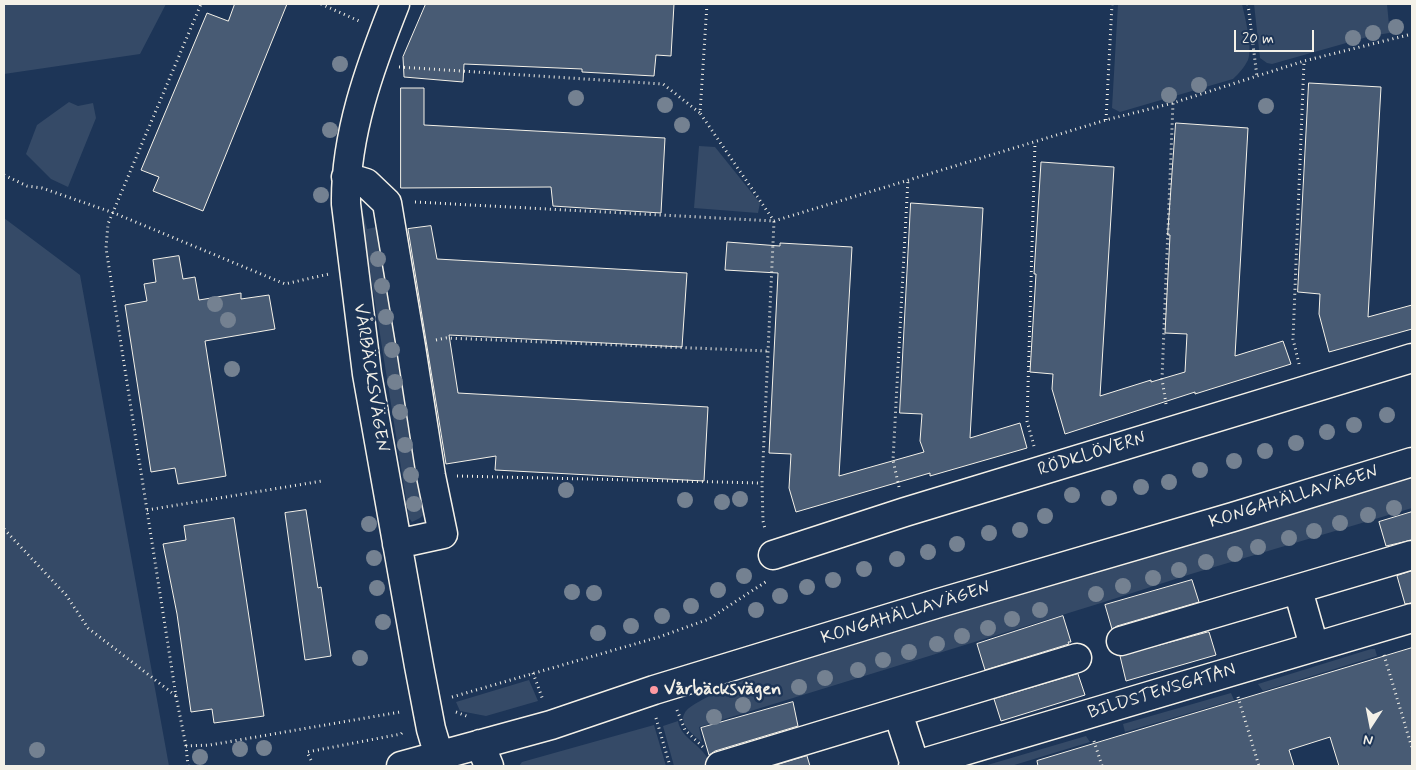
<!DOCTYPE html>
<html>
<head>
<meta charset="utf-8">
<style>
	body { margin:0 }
	#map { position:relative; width:1416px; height:770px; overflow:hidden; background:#1d3557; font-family:Mynerve,sans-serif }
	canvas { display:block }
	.frame { position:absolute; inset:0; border:5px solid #f4f1e8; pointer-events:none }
	.north { position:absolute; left:1346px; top:700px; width:50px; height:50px; -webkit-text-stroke:4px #1d3557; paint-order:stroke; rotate:191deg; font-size:14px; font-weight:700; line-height:20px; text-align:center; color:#f4f1e8 }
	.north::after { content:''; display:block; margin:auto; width:18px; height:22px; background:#f4f1e8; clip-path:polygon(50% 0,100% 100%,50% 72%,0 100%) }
	.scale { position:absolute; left:1234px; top:30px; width:80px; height:22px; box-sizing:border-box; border:2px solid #f4f1e8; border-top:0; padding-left:6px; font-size:15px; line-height:18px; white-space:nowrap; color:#f4f1e8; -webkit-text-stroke:4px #1d3557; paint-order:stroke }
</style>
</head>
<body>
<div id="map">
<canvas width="1416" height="770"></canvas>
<div class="frame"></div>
<div class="north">N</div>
<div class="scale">20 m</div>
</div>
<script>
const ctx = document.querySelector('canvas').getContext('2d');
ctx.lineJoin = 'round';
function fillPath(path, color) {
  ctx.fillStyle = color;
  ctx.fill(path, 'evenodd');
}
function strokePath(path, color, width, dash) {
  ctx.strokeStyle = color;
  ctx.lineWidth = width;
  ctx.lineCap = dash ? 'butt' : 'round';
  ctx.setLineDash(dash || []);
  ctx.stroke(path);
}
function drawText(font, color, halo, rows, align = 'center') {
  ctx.font = font + ' Mynerve,sans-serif';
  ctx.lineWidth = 5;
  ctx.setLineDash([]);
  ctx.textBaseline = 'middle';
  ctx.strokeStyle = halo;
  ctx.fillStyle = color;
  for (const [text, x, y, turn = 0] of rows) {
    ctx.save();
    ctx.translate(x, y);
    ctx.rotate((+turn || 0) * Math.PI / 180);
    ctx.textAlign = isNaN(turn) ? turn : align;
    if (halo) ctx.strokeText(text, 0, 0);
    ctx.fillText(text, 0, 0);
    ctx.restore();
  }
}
const green = new Path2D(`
	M4 4H166L140 54 4 74Z
	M1118 4H1242C1245 18 1253 47 1248 60 1244 68 1239 73 1233 79L1120 112 1112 108Z
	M1254 4H1387L1389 25 1400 23 1401 31 1371 36 1272 64 1267 63 1260 58Z
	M69 102 78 106 93 103 96 118 68 187 51 179 26 154 37 125Z
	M699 146 715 147 760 203 758 213 694 208Z
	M363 213 367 229 381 226 425 513 420 518 412 522 409 518 361 214Z
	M4 218 80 275 169 766H4Z
	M1412 476V508L1191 574 1101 603 699 727 702 742C695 736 683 728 683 718 683 716 685 712 686 711 695 700 745 680 760 673Z
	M1371 649H1375L1377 656 1263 691 1258 684Z
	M529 680 538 701 486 716 460 711 456 702Z
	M1231 693 1234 700 1125 732 1123 724Z
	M678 721C681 740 705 745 711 766H674L663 726Z
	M654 725 666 766H519L522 762Z
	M1086 736 1090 742 1011 766H984Z`);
const building = new Path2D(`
	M235 4H287L203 211 153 191 159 177 141 170 207 13 228 21Z
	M426 4H674L671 56 656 55 654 76 582 72V69L464 64 463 82 404 77 403 57Z
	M1309 83 1381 87 1368 317 1412 305V329L1329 352 1319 314 1320 294 1298 292Z
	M401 88H424V125L665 138 661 213 553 206 551 187 401 188Z
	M1176 123 1248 128 1235 356 1283 341 1291 364 1195 394V392L1065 434 1052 389 1053 374 1030 372 1036 274H1034L1041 162 1114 167 1100 396 1151 380V382L1185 372 1187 334 1165 333 1170 235H1168Z
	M911 203 983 208 970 438 1020 423 1027 448 930 476V473L796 512 789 488 791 454 769 453 778 273 725 270 727 242 780 246V243L852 247 839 476 924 452 920 441 922 414 900 413Z
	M431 226 437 259 687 273 682 347 449 335 458 393 708 407 704 481 495 470 496 456 446 464 408 229Z
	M179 256 183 279 195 277 199 300 241 293V299L269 295 275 329 205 341 226 476 178 484 175 468 151 472 125 305 147 301 144 284 156 282 153 260Z
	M306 510 318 588 321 587 331 656 305 660 285 513Z
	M1412 512V540L1386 546 1379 522Z
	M234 518 264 716 214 723 212 709 191 712 177 614 163 544 186 540 184 526Z
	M1412 571V603L1405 604 1397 576Z
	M1192 580 1199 602 1117 626 1112 629 1105 605Z
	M1063 616 1071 642H1068L1069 644 985 670 977 644Z
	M1208 632H1209L1216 655 1126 681 1120 656Z
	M1412 648V766H1339L1330 737 1289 750 1294 766H1038L1037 761Z
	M1078 674 1085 695 1001 721 994 699Z
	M793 702 798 726 715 751 709 755 701 728Z
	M807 756 810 766H773Z`);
const path = new Path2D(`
	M321 4 359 21
	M707 4 700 113 774 221 1106 120 1173 103 1304 61 1412 34
	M1248 4 1257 77
	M399 67 663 84 700 113
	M1106 120 1112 4
	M4 175 27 186 42 188 114 213 285 284 329 274
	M415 202 774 221 762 483 763 521 765 529
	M436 340 446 338 767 351
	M1299 364 1293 339 1304 61
	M1166 404 1162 379 1173 103
	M1034 446 1027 421 1035 142
	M457 476 762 483
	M899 487 893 460 908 179
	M147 510 322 481
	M4 529 66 595 88 628 176 696
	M1384 655 1412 748
	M533 673 543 700
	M452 697 659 637 709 619 767 581
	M1238 697 1259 766
	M677 710 685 730 703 747
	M456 712 469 717
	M656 718 670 766
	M1094 741 1102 766
	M186 746 176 696 106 248 108 224 201 4
	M311 760 307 752 401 734 404 731
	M188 766 186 746 210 745 400 712`);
const minor = new Path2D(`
	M395 4C370 67 345 135 346 204L367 374 419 666 431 729 439 756
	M346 177 366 183 387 203 411 347 431 476 443 534 397 544
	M773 555 905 512 1412 358
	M1298 590 1314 646
	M1121 641 1412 555
	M898 713 915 765
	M480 744 489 766
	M401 766 551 725 654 690 939 603 1233 517 1412 462
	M720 766 1077 658
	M913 766 1412 618`);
const trees = [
	[1396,27],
	[1373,33],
	[1353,38],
	[340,64],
	[1199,85],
	[1169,95],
	[576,98],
	[665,105],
	[1266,106],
	[682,125],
	[330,130],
	[321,195],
	[378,259],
	[382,286],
	[215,304],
	[386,317],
	[228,320],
	[392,350],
	[232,369],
	[395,382],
	[400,412],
	[1387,415],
	[1354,425],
	[1327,432],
	[1296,443],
	[405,445],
	[1265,451],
	[1234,461],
	[1200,470],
	[411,475],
	[1169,482],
	[1141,487],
	[566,490],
	[1072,495],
	[1109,498],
	[740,499],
	[685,500],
	[722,502],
	[414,504],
	[1394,508],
	[1368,515],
	[1045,516],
	[1340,523],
	[369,524],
	[1020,530],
	[1314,531],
	[989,533],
	[1289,538],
	[957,544],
	[1258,547],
	[928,552],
	[1235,554],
	[374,558],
	[897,559],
	[1206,562],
	[864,569],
	[1179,570],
	[744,576],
	[1153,578],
	[833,580],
	[1123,586],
	[807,587],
	[377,588],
	[718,590],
	[572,592],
	[594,593],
	[1096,594],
	[780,596],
	[691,606],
	[756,610],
	[1040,610],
	[662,616],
	[1012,619],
	[383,622],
	[631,626],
	[988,628],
	[598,633],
	[962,636],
	[937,644],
	[909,652],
	[360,658],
	[883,660],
	[858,670],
	[825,678],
	[799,687],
	[743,705],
	[714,717],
	[264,748],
	[240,749],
	[37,750],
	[200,757]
];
const markers = [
	[654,690,5,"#ff9aa2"]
];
const streetNames = [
	["VÅRBÄCKSVÄGEN",370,378,81],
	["RÖDKLÖVERN",1092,455,-17],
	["KONGAHÄLLAVÄGEN",1294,498,-17],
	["KONGAHÄLLAVÄGEN",906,614,-17],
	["BILDSTENSGATAN",1162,692,-17]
];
const poiNames = [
	["Vårbäcksvägen",664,690]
];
fillPath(green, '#354a67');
fillPath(building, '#485b74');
strokePath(building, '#f4f1e8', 1);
strokePath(minor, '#f4f1e8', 31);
strokePath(path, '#f4f1e8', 3, [1, 4]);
strokePath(minor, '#1d3557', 28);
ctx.fillStyle = '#748191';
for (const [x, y] of trees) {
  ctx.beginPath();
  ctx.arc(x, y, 8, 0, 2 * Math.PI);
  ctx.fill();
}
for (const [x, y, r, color] of markers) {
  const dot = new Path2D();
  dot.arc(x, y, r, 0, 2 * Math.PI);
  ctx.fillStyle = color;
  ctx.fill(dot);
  strokePath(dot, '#1d3557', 2);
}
drawText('18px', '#f4f1e8', '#1d3557', streetNames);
drawText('bold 18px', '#f4f1e8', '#1d3557', poiNames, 'left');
</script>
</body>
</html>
